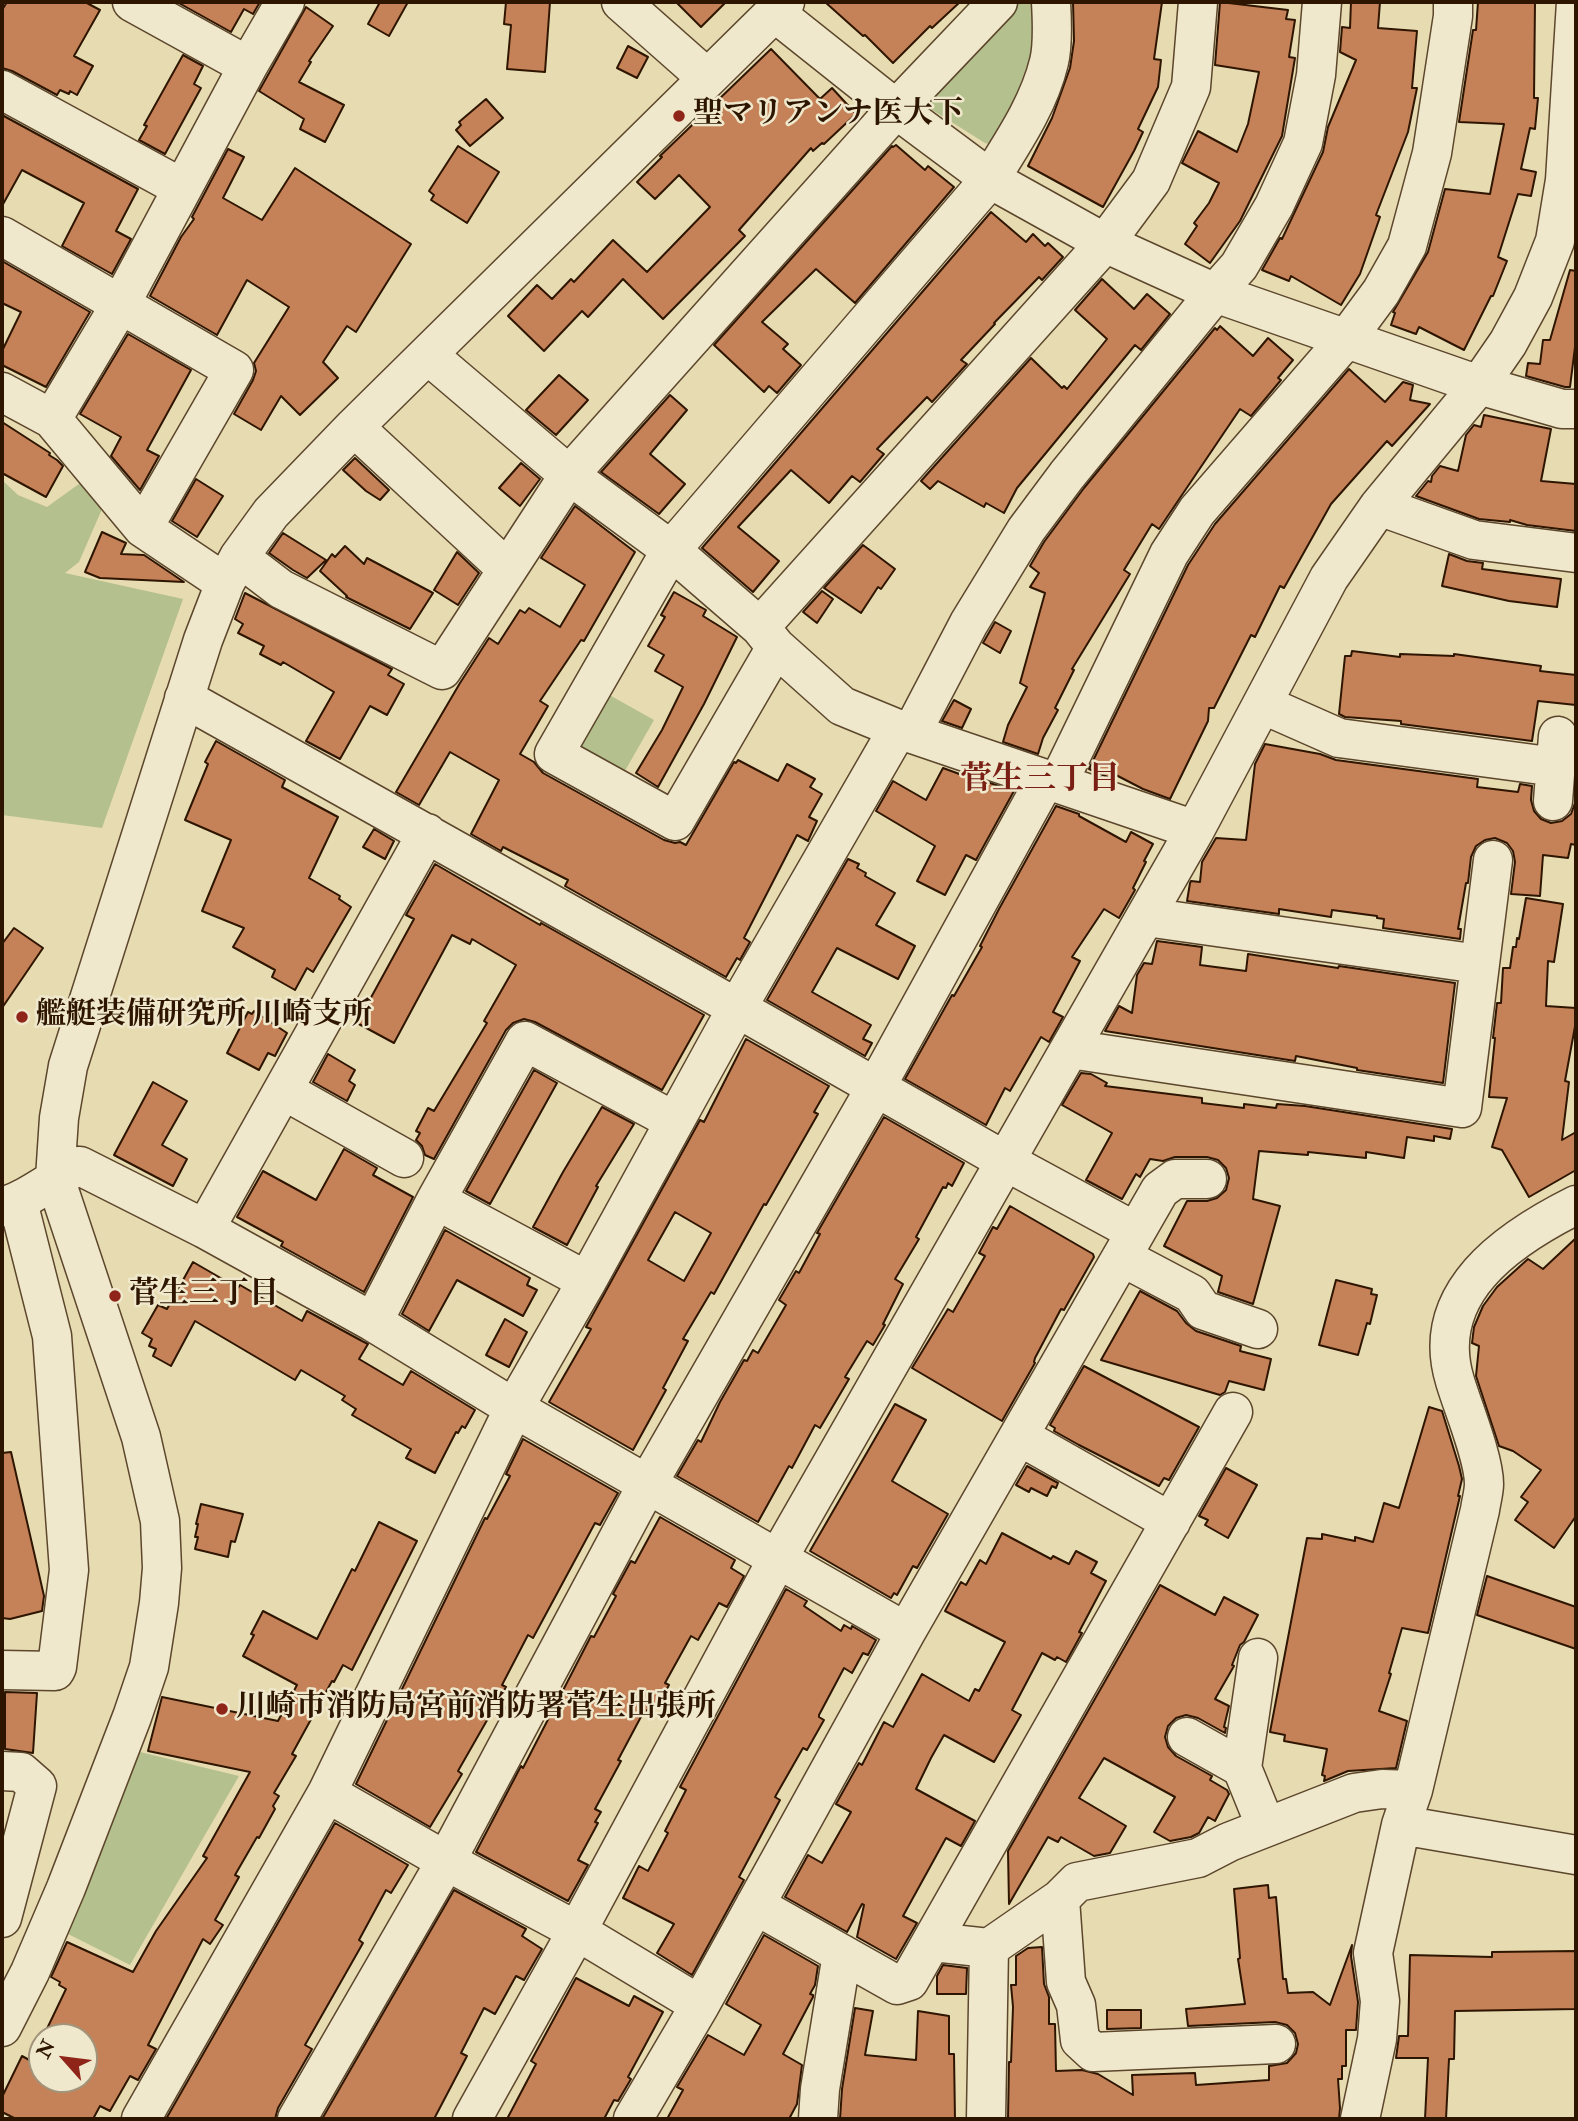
<!DOCTYPE html>
<html>
<head>
<meta charset="utf-8">
<style>
	body { margin:0 }
	#map { position:relative; width:1578px; height:2121px; overflow:hidden; background:#e7dbb1; font-family:"IM FELL Double Pica",serif }
	canvas { display:block }
	.frame { position:absolute; inset:0; border:4px solid #2e1500; pointer-events:none }
	.north { position:absolute; left:28px; top:2023px; width:70px; height:70px; box-sizing:border-box; background:#efe8cc; border:2px solid #a2947a; border-radius:50%; rotate:298deg; font-size:19px; font-weight:700; line-height:28px; text-align:center; color:#2e1500 }
	.north::after { content:''; display:block; margin:auto; width:24px; height:32px; background:#8f2418; clip-path:polygon(50% 0,100% 100%,50% 72%,0 100%) }
</style>
</head>
<body>
<div id="map">
<canvas width="1578" height="2121"></canvas>
<div class="frame"></div>
<div class="north">N</div>
</div>
<script>
const ctx = document.querySelector('canvas').getContext('2d');
ctx.lineJoin = 'round';
function fillPath(path, color) {
  ctx.fillStyle = color;
  ctx.fill(path, 'evenodd');
}
function strokePath(path, color, width, dash) {
  ctx.strokeStyle = color;
  ctx.lineWidth = width;
  ctx.lineCap = dash ? 'butt' : 'round';
  ctx.setLineDash(dash || []);
  ctx.stroke(path);
}
function drawText(font, color, halo, rows, align = 'center') {
  ctx.font = font + ' "IM FELL Double Pica","Noto Serif JP",serif';
  ctx.lineWidth = 5;
  ctx.setLineDash([]);
  ctx.textBaseline = 'middle';
  ctx.strokeStyle = halo;
  ctx.fillStyle = color;
  for (const [text, x, y, turn = 0] of rows) {
    ctx.save();
    ctx.translate(x, y);
    ctx.rotate((+turn || 0) * Math.PI / 180);
    ctx.textAlign = isNaN(turn) ? turn : align;
    if (halo) ctx.strokeText(text, 0, 0);
    ctx.fillText(text, 0, 0);
    ctx.restore();
  }
}
const green = new Path2D(`
	M1011 2H1038L1035 70 998 146 985 143 926 106 927 93Z
	M2 480 18 495 47 507 83 481 102 509 79 562 65 573 183 599 102 828 2 815Z
	M604 692 654 720 622 776 583 755 578 739Z
	M140 1752 239 1776 130 1965 66 1933Z`);
const building = new Path2D(`
	M7 2H85L100 10 74 56 93 66 77 95 70 91 69 94 60 90 57 95 12 71 2 68V10Z
	M177 2H260L253 14 244 9 231 32Z
	M380 2H408L389 36 368 24Z
	M506 2H550L545 72 507 69 511 25 504 24Z
	M676 2H726L701 27Z
	M825 2H960L932 28 930 26 893 63 865 35 863 36Z
	M1073 2H1162L1154 59 1161 60 1158 87 1138 129 1143 132 1134 151 1103 207 1028 166 1052 118 1070 68 1074 41Z
	M1220 2 1288 10 1286 19 1295 20 1289 57 1295 58 1282 136 1240 221 1210 263 1185 244 1197 226 1194 223 1209 203 1219 183 1182 163 1198 131 1237 152 1248 124 1259 72 1215 65Z
	M1351 2H1380L1378 28 1417 31 1412 88H1417L1408 132 1376 215 1380 217 1360 274 1341 305 1291 276 1289 281 1262 270 1280 238 1282 239 1323 152 1328 127 1356 60 1340 52 1342 27 1350 28Z
	M1478 2H1535L1534 98H1538L1535 129 1530 128 1521 169 1536 172 1531 196 1518 194 1498 257 1507 261 1493 296H1491L1464 350 1419 327 1416 334 1391 325 1395 313 1393 312 1428 252 1445 189 1490 194 1504 124 1459 122 1473 30H1476Z
	M306 7 333 26 309 61 311 62 299 82 344 105 325 142 300 129 304 119 259 91Z
	M628 46 648 57 637 78 617 68Z
	M771 49 820 99 832 88 856 114 824 144 822 143 813 151 811 148 739 230 745 236 663 319 623 279 588 317 582 311 544 351 508 316 537 285 552 299 571 279 574 282 613 240 647 272 710 207 679 175 655 199 637 182 662 157 660 156Z
	M183 55 203 66 194 84 201 88 165 154 139 140 147 126 144 125Z
	M486 99 503 118 470 146 456 130 461 125 459 122Z
	M2 115 138 189 116 231 131 239 112 274 62 246 84 203 22 170 2 206Z
	M896 145 925 170 928 166 954 187 855 303 816 269 762 322 788 344 783 349 801 365 777 393 769 386 764 392 714 345 892 146 893 147Z
	M458 146 499 172 467 223 431 200 434 195 429 191Z
	M228 149 244 157 223 198 262 220 295 168 411 244 356 332 347 326 323 362 338 378 300 415 281 396 261 430 234 414 253 380 256 371 254 363 289 307 247 280 217 335 150 296 181 237 194 219 192 217Z
	M991 212 1026 242 1033 234 1045 246 1048 243 1063 257 1042 280 1039 277 994 323 995 324 961 360 967 364 932 402 927 397 877 449 884 454 860 482 852 476 829 503 791 470 738 527 779 561 753 592 702 548Z
	M2 261 90 312 46 387 2 365V351L21 312 2 303Z
	M1570 270 1576 271V339L1570 387H1565L1526 376 1528 363 1540 364 1543 340H1550Z
	M1102 279 1134 309 1147 294 1170 314 1141 350 1135 345 1017 488 1004 513 986 503 984 507 938 481 930 489 921 481 1031 358 1062 388 1064 386 1067 389 1107 339 1075 310Z
	M1220 326 1253 356 1268 338 1293 360 1278 378 1281 380 1251 416 1240 409 1159 529 1152 524 1124 570 1130 574 1072 669 1074 670 1055 708 1058 710 1043 738 1038 754 1003 742 1008 725 1027 687 1020 683 1045 593 1030 587 1039 573 1030 566 1044 542 1084 488 1215 328 1217 330Z
	M128 334 191 370 147 450 159 456 140 490 111 456 121 437 80 414Z
	M1349 369 1385 402 1403 382 1413 385 1410 400 1430 404 1392 446 1387 441 1331 504 1284 588 1280 586 1255 637 1251 635 1214 708H1209L1208 721 1170 799 1143 789 1114 774 1112 779 1089 769 1188 565 1215 524Z
	M559 375 588 400 556 435 526 410Z
	M670 395 687 410 650 454 685 484 659 514 601 472Z
	M1484 415 1551 429 1541 481 1576 484V531L1527 525 1510 520V522L1479 519 1416 496 1428 481 1431 482 1432 476 1440 466 1458 471 1466 435 1474 425 1481 427Z
	M2 422 50 453 49 455 57 460 63 466 46 497 2 473Z
	M355 458 389 490 380 500 366 491 343 470Z
	M521 463 540 479 520 506 499 488Z
	M196 479 223 496 197 537 172 521Z
	M575 506 635 552 584 641 581 640 540 701 548 706 520 754 534 762 543 773 664 840 675 843 680 842 686 845 734 762 736 763 738 760 778 781 787 764 815 779 810 787 822 794 809 817 817 821 808 841 797 835 744 938 750 942 740 960 737 958 726 977 565 886 568 880 503 847 501 851 471 834 499 780 450 752 419 805 396 792 460 683 489 638 498 644 520 610 525 613 529 608 560 627 585 585 541 558Z
	M102 532 126 543 121 554 144 555 184 582 100 578 85 572Z
	M283 533 326 560 307 578 293 570 269 553Z
	M863 545 895 569 881 589 878 587 861 613 824 588Z
	M345 546 364 564 367 558 433 593 410 629 346 597 347 596 320 571 332 554 335 557Z
	M457 552 479 573 458 605 434 590Z
	M1449 554 1467 561 1483 563 1482 569 1561 579 1557 607 1509 601 1442 586Z
	M822 591 833 599 817 623 803 612Z
	M674 592 706 610 703 616 737 637 704 704 658 787 636 773 662 730 683 687 655 671 664 655 648 646 665 617 661 615Z
	M245 593 392 669 388 675 404 684 387 715 370 706 340 759 306 741 334 692 283 662 281 665 260 654 264 646 238 633 243 624 235 619Z
	M995 622 1011 631 1000 653 983 643Z
	M1352 651 1400 657V654L1454 656V654L1541 666 1540 671 1576 675V705L1538 701 1532 741 1401 724V721L1345 717 1339 714 1345 656H1351Z
	M954 700 971 709 962 728 942 721Z
	M216 741 285 780 282 787 338 817 309 878 340 896 339 899 351 907 313 972 307 968 295 990 272 977 275 970 233 947 244 928 202 911 231 840 185 820 208 764 205 762Z
	M1265 744 1320 754 1336 760 1478 779 1477 787 1518 792 1520 784 1532 786 1531 800 1534 811 1541 819 1551 823 1562 821 1571 814 1575 803 1576 787V845L1571 844 1568 858 1543 855 1540 896 1511 894 1515 862 1513 851 1507 843 1495 838 1485 840 1476 846 1471 857 1468 883H1466L1458 929H1461L1460 939 1383 928 1384 919 1377 918V916L1332 910 1331 917 1279 909V914L1187 901 1190 883 1191 881 1200 882 1202 862 1216 838 1246 840 1255 764Z
	M943 768 984 783V781L1014 791 976 860 966 855 945 895 917 881 935 846 876 811 893 781 926 800Z
	M1056 806 1079 814V816L1126 842 1131 832 1153 844 1144 861 1146 862 1133 888 1135 890 1119 918 1104 909 1072 957 1080 961 1053 1012 1063 1017 1049 1042 1041 1037 1010 1091 1005 1088 986 1125 905 1079 952 995 954 996 982 947 980 946 999 909Z
	M374 829 394 841 385 859 363 847Z
	M848 859 859 864 857 868 866 873 865 876 895 893 876 925 915 946 898 979 837 948 812 992 871 1025 863 1039 872 1043 865 1056 767 1000Z
	M435 864 540 925 541 923 704 1015 662 1090 535 1022 524 1019 513 1023 506 1030 434 1159 425 1155 422 1146 416 1140 420 1133 416 1131 428 1108 434 1111 487 1023 484 1021 516 965 472 939 470 944 452 935 394 1043 357 1023 414 919 406 915Z
	M1526 898 1563 904 1554 962 1548 961 1546 1006 1576 1008V1021L1565 1081 1569 1082 1562 1140 1576 1132V1170L1529 1197 1502 1150 1492 1147 1507 1098 1489 1097 1495 1038H1493L1497 1003H1501L1503 968H1510L1513 947H1516L1517 938 1519 939Z
	M14 928 43 948 2 1008V944Z
	M1157 941 1202 947 1200 965 1246 971 1248 954 1338 968 1339 966 1455 983 1443 1083 1357 1070V1068L1296 1056 1295 1061 1105 1031 1119 1006 1132 1013 1137 975 1144 963 1152 964Z
	M254 1011 287 1033 275 1056 268 1053 259 1070 227 1053 248 1012 252 1014Z
	M746 1039 829 1086 814 1112 818 1114 766 1205 764 1204 714 1294 711 1292 683 1339 688 1341 663 1388 666 1390 633 1450 549 1402 591 1329 586 1327 700 1120 704 1122ZM675 1212 711 1233 684 1281 648 1260Z
	M328 1054 355 1070 349 1081 355 1085 347 1101 313 1082Z
	M534 1070 557 1083 490 1204 466 1191Z
	M1081 1073 1091 1074 1107 1083 1105 1086 1202 1098V1103L1244 1108V1104L1276 1108 1277 1104 1305 1106 1452 1129 1450 1139 1434 1136V1141L1407 1137 1404 1158 1366 1152V1158L1308 1152V1155L1259 1151 1253 1199 1280 1206 1253 1304 1218 1292 1222 1276 1164 1246 1187 1201H1207L1217 1198 1226 1190 1229 1178 1226 1168 1218 1160 1207 1157H1175L1163 1161 1150 1159 1140 1177 1136 1174 1122 1199 1086 1180 1112 1133 1062 1105Z
	M153 1082 187 1101 162 1145 187 1159 173 1186 114 1155Z
	M602 1107 634 1124 596 1186 598 1187 567 1245 533 1227 563 1172Z
	M884 1117 964 1163 952 1186 948 1183 946 1188 943 1187 916 1237 919 1239 895 1279 903 1284 883 1324 885 1325 873 1345 867 1341 845 1377 849 1379 820 1428 815 1425 792 1468 789 1466 758 1522 677 1476 698 1440 701 1442 720 1402 744 1360 747 1361 753 1350 758 1353 786 1305 779 1300 796 1271 799 1273 820 1234 817 1233Z
	M344 1149 377 1168 373 1175 413 1197 364 1292 281 1246 283 1242 237 1217 263 1171 316 1200Z
	M1010 1206 1093 1254 1094 1257 1064 1310 1061 1309 1035 1358 1034 1362 1035 1363 1002 1421 912 1368 948 1309 953 1312 985 1256 979 1253 993 1227 997 1229Z
	M445 1230 530 1278 527 1285 537 1290 523 1316 457 1280 429 1331 402 1314Z
	M1576 1238V1516L1554 1548 1515 1520 1528 1502 1521 1497 1541 1470 1513 1451 1499 1446 1476 1376 1479 1346 1472 1343 1474 1327 1483 1306 1497 1287 1528 1259 1543 1269Z
	M193 1262 238 1288 240 1285 302 1321 307 1311 362 1341 368 1344 359 1359 403 1385 411 1371 475 1410 465 1428 462 1426 458 1433 456 1432 435 1473 406 1458 411 1449 352 1415 356 1409 342 1400 345 1396 301 1370 295 1380 195 1321 171 1366 153 1356 156 1349 149 1346 152 1339 142 1333 158 1305 167 1309Z
	M1336 1280 1372 1289 1371 1294 1377 1295 1370 1324 1367 1323 1358 1355 1319 1345Z
	M1140 1291 1177 1311 1186 1323 1196 1331 1241 1346 1240 1351 1271 1359 1264 1390 1229 1381 1225 1392 1220 1395 1101 1360Z
	M505 1319 527 1332 509 1367 486 1355Z
	M1084 1366 1199 1427 1169 1480 1164 1478 1159 1486 1079 1445 1054 1431 1055 1428 1050 1425Z
	M895 1404 926 1420 892 1481 948 1514 917 1568 913 1566 897 1595 894 1593 891 1598 810 1551Z
	M1429 1407 1442 1411 1459 1466 1462 1479 1458 1496H1460L1428 1633 1402 1628 1389 1673 1391 1674 1379 1711 1407 1721 1396 1768 1348 1771 1324 1781 1325 1776 1322 1775 1327 1749 1284 1741 1285 1735 1270 1732 1307 1538 1322 1539V1534L1355 1541V1537L1373 1542 1384 1503 1399 1508Z
	M523 1439 618 1493 600 1525 595 1523 533 1638 528 1635 502 1685 506 1687 458 1771 462 1774 430 1827 356 1784 485 1518 487 1519 510 1476 506 1474Z
	M11 1452 44 1596 42 1611 10 1619 2 1618V1453Z
	M1027 1466 1058 1483 1056 1488 1052 1486 1047 1496 1031 1488 1029 1492 1016 1485Z
	M1226 1468 1257 1485 1228 1538 1205 1525 1208 1520 1199 1516Z
	M201 1504 243 1514 235 1542 231 1541 228 1557 195 1549 198 1537H195L198 1524H196Z
	M660 1517 735 1560 731 1568 744 1576 727 1607 719 1603 698 1640 691 1636 665 1683 669 1685 657 1707 651 1704 645 1714 643 1713 618 1760 621 1761 595 1809 601 1812 595 1822 598 1823 578 1860 588 1865 568 1901 476 1852 521 1766 523 1768 591 1636 594 1637 616 1596 613 1594 631 1561 635 1563Z
	M379 1522 417 1541 352 1670 343 1665 334 1682 332 1681 292 1754 296 1756 274 1793 279 1796 273 1806 275 1809 259 1838 257 1837 235 1875 239 1877 215 1920 223 1925 210 1944 203 1939 148 2045 156 2049 138 2080 130 2076 110 2111 100 2106 93 2119H16L2 2112V2097L22 2056 42 2067V2079H84V2037H43L66 1989 59 1985 60 1982 51 1977 67 1942 133 1972 156 1931 207 1858 203 1856 250 1772 148 1751 162 1697 278 1721 297 1685 243 1656 254 1635 251 1634 263 1611 317 1639 352 1569 355 1571Z
	M1002 1533 1051 1559 1053 1556 1069 1564 1076 1551 1097 1562 1091 1573 1106 1581 1079 1632 1082 1633 1066 1662 1057 1657 1055 1660 1042 1653 1012 1710 1021 1715 994 1762 944 1735 931 1758 916 1789 975 1821 961 1846 946 1838 903 1916 917 1923 896 1959 857 1937 864 1905 862 1904 847 1932 785 1897 808 1855 822 1863 851 1812 836 1804 859 1763 862 1765 884 1722 893 1727 922 1674 969 1701 975 1689 979 1691 1005 1642 945 1611 961 1582 966 1585 980 1560 986 1564Z
	M1487 1576 1576 1607V1649L1477 1615Z
	M1160 1585 1215 1615 1224 1597 1258 1615 1244 1642 1240 1645 1232 1665 1234 1666 1215 1699 1229 1706 1224 1727 1226 1728 1225 1733 1198 1718 1186 1715 1176 1718 1168 1726 1165 1737 1168 1747 1176 1756 1212 1776 1210 1780 1227 1790 1229 1794 1215 1821 1208 1817 1199 1833 1191 1837 1170 1841 1154 1832 1175 1797 1104 1758 1079 1798 1126 1826 1110 1853 1094 1856 1061 1837 1058 1842 1048 1837 1009 1904 1008 1851Z
	M786 1589 807 1601 804 1606 841 1631 844 1625 851 1629 852 1626 876 1640 868 1655 863 1653 852 1673 844 1668 819 1715V1717L824 1720 807 1750 803 1748 775 1797 780 1800 739 1877 744 1880 692 1975 657 1953 674 1924 623 1898 639 1866 648 1871 668 1833 665 1831 686 1790 680 1787Z
	M5 1692 37 1693 33 1753 5 1749Z
	M335 1823 408 1865 391 1893 386 1890 359 1940 363 1943 305 2045 312 2049 278 2108 275 2119H166Z
	M1268 1885 1269 1898 1276 1897 1283 1979H1286L1288 1993 1313 1992 1330 2005 1352 1945 1351 1956 1358 2002 1356 2030H1346V2066H1342V2079H1338L1340 2108 1339 2119H1008L1009 2062H1011L1013 2007 1011 1985H1016V1956L1028 1948 1042 1947 1044 1984 1049 1997V2024H1055L1056 2071 1082 2070 1098 2074 1133 2095 1132 2075 1195 2073 1196 2085 1269 2080V2066L1287 2063 1296 2053 1298 2044 1295 2033 1287 2025 1275 2022 1188 2026 1186 2009 1245 2004 1238 1959 1240 1958 1234 1889Z
	M454 1890 526 1929 522 1936 542 1949 524 1980 516 1976 495 2014 484 2008 461 2053 467 2056 434 2119H322Z
	M764 1935 818 1966 815 1985 810 1994 813 1995V1997L783 2054 802 2065 797 2104 789 2119H667L683 2090 677 2087 708 2035 744 2055 761 2025 726 2004Z
	M1576 1951V2009L1455 2011 1454 2059H1449L1446 2119H1425L1428 2058H1396L1399 2036H1408L1410 1955 1492 1957V1952Z
	M943 1965 967 1968 966 1994H937V1976Z
	M576 1978 629 2006 634 1996 663 2012 628 2077 631 2079 618 2101 614 2100 604 2119H507L536 2064 531 2061Z
	M855 2008 873 2011 865 2055 916 2060 918 2011 949 2016V2054H954L955 2119H840L842 2089Z
	M1107 2010H1141V2028L1107 2029Z`);
const minor = new Path2D(`
	M132 2 248 66
	M621 2 707 78
	M774 12 896 109 990 179 1105 243 1215 293 1479 385 1562 409H1576
	M2 90 182 188
	M2 236 234 370 143 528
	M428 355 569 475 671 550 760 627 776 647 842 706 898 729 1195 830
	M2 392 52 419 143 528 225 583
	M52 419 120 305 248 66 285 2
	M354 427 507 569
	M1379 506 1474 540 1576 553
	M239 557 281 589 442 670 569 475 896 109 998 2
	M760 627 1105 243 1151 181 1191 87 1198 2
	M776 647 675 821 554 754 671 550 990 179C1013 142 1039 104 1049 62 1053 46 1052 19 1051 2
	M184 698 737 1008 1007 1162 1136 1232
	M1262 704 1339 738 1556 767
	M912 732 969 623 1026 530 1067 475 1215 293 1239 266 1274 206 1303 143 1316 75 1322 2
	M1058 783 1169 554 1197 511 1347 338 1381 292 1407 246 1432 153 1453 16V2
	M1553 801 1558 736
	M1146 917 1479 964
	M1070 1049 1462 1108 1493 860
	M283 1090 404 1158
	M436 1200 587 1281
	M2 1207C29 1199 52 1179 78 1166H80L205 1229 373 1322 514 1408 906 1632
	M205 1229 427 833
	M1122 1257 1192 1294 1203 1310 1258 1329
	M373 1322 436 1200 525 1041 674 1121
	M1019 1436 1171 1522
	M2 1670 55 1671 57 1667 69 1570 52 1336 18 1202
	M1187 1737 1242 1768 1266 1827
	M1242 1768 1258 1658
	M2 1771 21 1772 37 1786 2 1918
	M327 1793 446 1861 577 1931 700 2005
	M1401 1825 1576 1855
	M1060 1899 1066 1982 1076 2005 1080 2040 1093 2052 1276 2044
	M755 1905 897 1985 909 1981 1233 1412
	M933 1942 989 1948 1060 1899 1077 1882 1198 1858 1229 1842 1354 1793 1382 1789 1413 1790
	M2 2027 30 1972 66 1888 132 1717 149 1667 159 1603 162 1568 160 1521 141 1437 55 1178 59 1118 68 1066 203 640 225 583 239 557 271 513 354 427 785 2
	M141 2119 327 1793 514 1408 587 1281 737 1008 898 729
	M297 2119 446 1861 648 1483 876 1087 1045 780
	M472 2119 577 1931 778 1558 1195 830 1329 578 1379 506 1479 385 1508 343 1533 297 1555 241 1565 180 1576 2
	M633 2119 700 2005 906 1632 1160 1190 1175 1179H1207
	M818 2119 820 2089 842 1954
	M986 2119 989 1948
	M1360 2119 1377 2039 1380 2001 1373 1953 1401 1825 1413 1790 1480 1510C1481 1502 1484 1492 1484 1484 1484 1458 1463 1408 1455 1381 1428 1293 1508 1239 1576 1205`);
const markers = [
	[679,116,7,"#8f2418"],
	[22,1017,7,"#8f2418"],
	[115,1296,7,"#8f2418"],
	[222,1709,7,"#8f2418"]
];
const poiNames = [
	["聖マリアンナ医大下",693,116],
	["艦艇装備研究所 川崎支所",36,1017],
	["菅生三丁目",129,1296],
	["川崎市消防局宮前消防署菅生出張所",236,1709]
];
const neighbourhoodNames = [
	["菅生三丁目",1040,781]
];
fillPath(green, '#b4c08d');
fillPath(building, '#c58157');
strokePath(building, '#2e1500', 2);
strokePath(minor, '#5c462c', 41);
strokePath(minor, '#efe8cc', 38);
for (const [x, y, r, color] of markers) {
  const dot = new Path2D();
  dot.arc(x, y, r, 0, 2 * Math.PI);
  ctx.fillStyle = color;
  ctx.fill(dot);
  strokePath(dot, '#efe8cc', 2.5);
}
drawText('bold 30px', '#2e1500', '#efe8cc', poiNames, 'left');
drawText('bold 32px', '#7a1f14', '#efe8cc', neighbourhoodNames);
</script>
</body>
</html>
